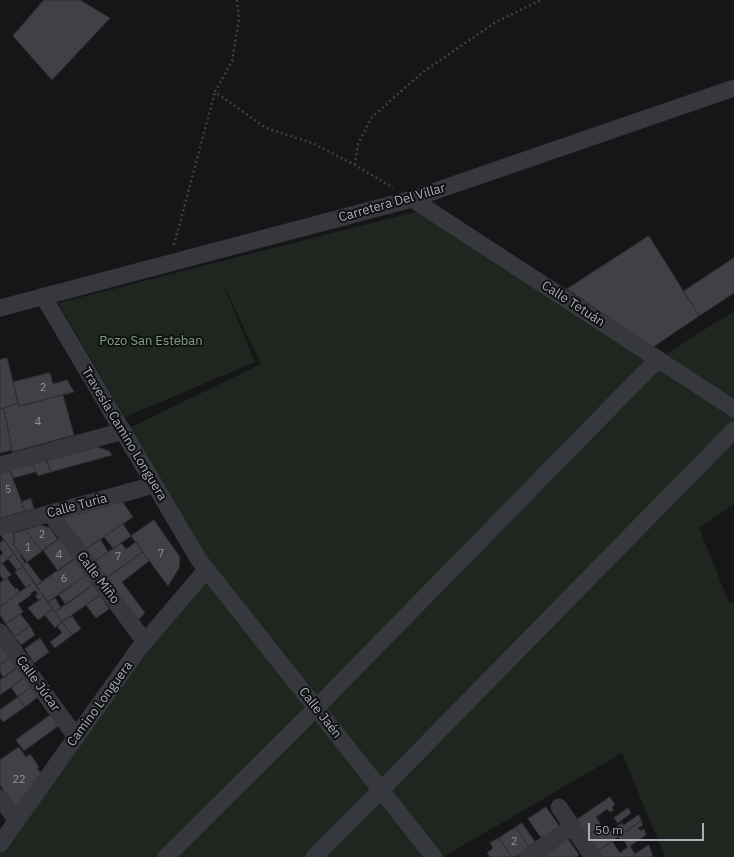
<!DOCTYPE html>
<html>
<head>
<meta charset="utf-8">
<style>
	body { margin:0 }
	#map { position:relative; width:734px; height:857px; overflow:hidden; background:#161618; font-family:"IBM Plex Sans",sans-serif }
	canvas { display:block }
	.scale { position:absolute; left:588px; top:823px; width:116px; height:18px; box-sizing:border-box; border:2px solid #a8adb8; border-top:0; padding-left:5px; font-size:12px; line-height:14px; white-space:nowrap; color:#a8adb8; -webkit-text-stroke:3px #111113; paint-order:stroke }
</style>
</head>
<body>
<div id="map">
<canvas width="734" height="857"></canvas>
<div class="scale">50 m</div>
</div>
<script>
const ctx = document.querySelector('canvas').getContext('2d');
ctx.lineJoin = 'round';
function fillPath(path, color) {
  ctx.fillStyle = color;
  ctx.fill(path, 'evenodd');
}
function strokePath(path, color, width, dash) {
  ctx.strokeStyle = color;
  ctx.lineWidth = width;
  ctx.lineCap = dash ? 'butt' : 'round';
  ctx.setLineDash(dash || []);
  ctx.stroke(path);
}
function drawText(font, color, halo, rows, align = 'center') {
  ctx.font = font + ' "IBM Plex Sans",sans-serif';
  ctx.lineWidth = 4;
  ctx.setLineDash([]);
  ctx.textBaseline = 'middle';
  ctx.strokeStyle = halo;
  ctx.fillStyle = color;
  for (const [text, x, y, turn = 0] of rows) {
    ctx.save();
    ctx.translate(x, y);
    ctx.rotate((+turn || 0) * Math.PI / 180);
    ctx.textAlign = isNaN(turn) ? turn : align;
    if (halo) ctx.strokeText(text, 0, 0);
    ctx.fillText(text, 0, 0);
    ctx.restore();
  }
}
const green = new Path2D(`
	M427 209 658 359 734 311V504L699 528 729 603 734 602V857H665L622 753 443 857H0V840L206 570 123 431 261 364 220 277 255 362 125 417 58 303Z`);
const building = new Path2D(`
	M44 0H80L110 18 52 80 13 36Z
	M649 236 699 316 653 347 567 289Z
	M734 258V293L699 316 684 291Z
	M7 358 18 403 0 409V360Z
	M50 373 53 384 67 380 74 392 19 406 13 382Z
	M63 395 74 435 12 452 4 408 18 403 19 406Z
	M4 408 12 450 0 453V409Z
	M98 447 109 451 112 455 51 472 47 461Z
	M45 459 51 472 38 476 32 463Z
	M32 463 36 472 13 478 10 469Z
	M10 471 25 511 0 518V474Z
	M31 499 34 509 25 511 21 502Z
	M122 501 133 517 85 550 63 518Z
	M154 520 180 557 179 568 168 586 131 536Z
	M123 524 131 536 113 548 104 537Z
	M40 525 50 528 58 540 42 551 25 530Z
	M25 530 42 551 27 562 14 545V533Z
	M13 531 14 545 21 555H20L25 563 22 565 0 534Z
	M60 538 74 559 58 571 43 550Z
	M100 539 108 552 94 562 85 550Z
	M4 540 14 554 0 565V556L3 553 0 549V543Z
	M136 542 143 552 105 579 94 562 121 543 126 549Z
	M143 552 149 561 122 582 145 613 136 622 105 579Z
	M14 554 23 567 17 570 8 559Z
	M74 559 86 575 48 602 36 586Z
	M27 562 42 582 36 586 22 565Z
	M2 563 11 575 4 580 0 575V565Z
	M23 567 34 582 26 588 15 572Z
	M86 575 93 585 66 605 59 595Z
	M7 578 15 589 17 588 20 592 0 607V583Z
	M34 582 44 597 39 600 35 596 38 594 35 590 30 594 31 595 18 604 23 612 6 624 0 615V607Z
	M93 585 100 595 62 622 55 612Z
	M100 595 109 609 96 618 86 605Z
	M44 597 53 609 38 620 28 608Z
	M55 598 61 608 55 612 48 602Z
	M53 609 62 622 55 628 45 615Z
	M20 614 30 626 15 637 6 624Z
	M72 616 81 629 72 635 62 622Z
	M62 622 72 635 55 648 50 642 62 633 57 626Z
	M30 626 35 635 21 645 15 637Z
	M40 638 49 652 34 663 25 649Z
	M0 639 12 656 0 665Z
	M12 656 19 666 4 678 0 672V665Z
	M19 666 27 676 0 695V680Z
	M27 676 33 686 18 697 11 687Z
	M33 686 40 695 25 707 18 697Z
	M18 697 25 707 3 722 0 718V710Z
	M53 713 61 724 24 751 16 740Z
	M19 747 26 757 30 754 39 767 37 768 42 775 18 809 0 785V760Z
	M610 797 615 805 612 807 614 810 610 812 607 809 596 817 602 826 586 837 575 821Z
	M546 807 560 827 542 839 528 819Z
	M628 808 631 813 618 823 614 818Z
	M639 815 641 821 596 852 586 837 602 826 607 833 622 823 623 825Z
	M641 821 643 825 638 828 641 831 644 829 646 835 630 846 635 854 631 857H599L596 852 612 841 620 853 628 847 623 839 622 841 618 837Z
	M522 823 536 843 529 847 516 827Z
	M516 827 529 847 515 857H512L499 838Z
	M499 838 512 857H490L487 853 493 848 490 843Z
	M568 839 579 855 577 857H542Z
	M649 845 653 857H631L635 854Z`);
const path = new Path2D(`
	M237 0 239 19 232 61 215 92 266 128 312 143 355 165 393 188
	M355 165 358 144 372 117 423 72 496 22 541 0
	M174 245 215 92`);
const minor = new Path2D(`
	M412 199 722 401 734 409
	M43 296 199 560 434 857
	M0 308 412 199 734 88
	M0 465 123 431
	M50 513 145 642
	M0 527 154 485
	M0 632 76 737
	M0 798 17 821
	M559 807 593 857
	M0 844 138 650 206 570
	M166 857 316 708 658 359
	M314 857 381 790 734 430
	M527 857 572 827`);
const numberNames = [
	["2",43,388],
	["4",38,422],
	["5",8,490],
	["2",42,535],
	["1",28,548],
	["7",161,554],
	["4",59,555],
	["7",118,557],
	["6",64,579],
	["22",19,780],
	["2",514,842]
];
const streetNames = [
	["Carretera Del Villar",392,203,-16],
	["Calle Tetuán",573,304,33],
	["Travesía Camino Longuera",124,434,59],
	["Calle Turia",77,506,-15],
	["Calle Miño",98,578,53],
	["Calle Júcar",38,684,54],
	["Camino Longuera",100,704,-54],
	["Calle Jaén",320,713,52]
];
const parkNames = [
	["Pozo San Esteban",151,341]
];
fillPath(green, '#1e261f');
fillPath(building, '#404145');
strokePath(building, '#303034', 1);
strokePath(path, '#3d3f44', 2.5, [2, 3]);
strokePath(minor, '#37383d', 17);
drawText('11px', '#8e929b', null, numberNames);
drawText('13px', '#a8adb8', '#111113', streetNames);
drawText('13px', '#7fa381', '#111113', parkNames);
</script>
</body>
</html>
